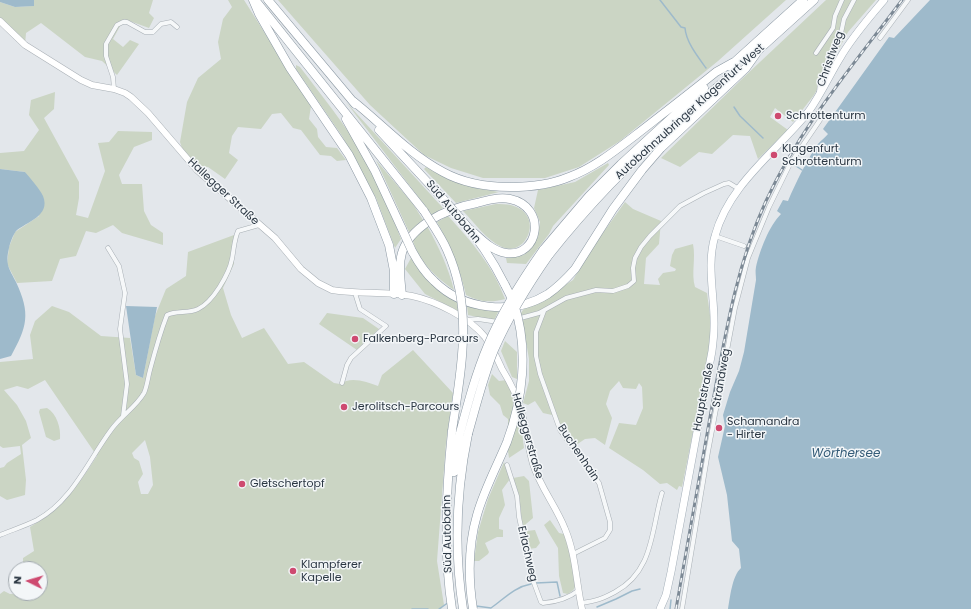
<!DOCTYPE html>
<html>
<head>
<meta charset="utf-8">
<style>
	body { margin:0 }
	#map { position:relative; width:971px; height:609px; overflow:hidden; background:#e3e7eb; font-family:Poppins,sans-serif }
	canvas { display:block }
	.north { position:absolute; left:8px; top:561px; width:40px; height:40px; box-sizing:border-box; background:#f3f6f8; border:1px solid #a3aab0; border-radius:50%; rotate:275deg; font-size:11px; font-weight:700; line-height:16px; text-align:center; color:#2b3743 }
	.north::after { content:''; display:block; margin:auto; width:14px; height:18px; background:#ce4a70; clip-path:polygon(50% 0,100% 100%,50% 72%,0 100%) }
</style>
</head>
<body>
<div id="map">
<canvas width="971" height="609"></canvas>
<div class="north">N</div>
</div>
<script>
const ctx = document.querySelector('canvas').getContext('2d');
ctx.lineJoin = 'round';
function fillPath(path, color) {
  ctx.fillStyle = color;
  ctx.fill(path, 'evenodd');
}
function strokePath(path, color, width, dash) {
  ctx.strokeStyle = color;
  ctx.lineWidth = width;
  ctx.lineCap = dash ? 'butt' : 'round';
  ctx.setLineDash(dash || []);
  ctx.stroke(path);
}
function drawText(font, color, halo, rows, align = 'center') {
  ctx.font = font + ' Poppins,sans-serif';
  ctx.lineWidth = 3;
  ctx.setLineDash([]);
  ctx.textBaseline = 'middle';
  ctx.strokeStyle = halo;
  ctx.fillStyle = color;
  for (const [text, x, y, turn = 0] of rows) {
    ctx.save();
    ctx.translate(x, y);
    ctx.rotate((+turn || 0) * Math.PI / 180);
    ctx.textAlign = isNaN(turn) ? turn : align;
    if (halo) ctx.strokeText(text, 0, 0);
    ctx.fillText(text, 0, 0);
    ctx.restore();
  }
}
const green = new Path2D(`
	M34 0H153L149 13 154 18 149 28 124 19 113 39 123 47 130 40 139 44 117 75 102 61 85 57 41 23 26 33 25 45 0 21V2L15 7 33 6Z
	M228 0H244L311 106 309 119 317 129 318 137 326 147 337 148 346 160 337 161 331 156 320 155 301 130 293 128 281 113 272 114 261 129 238 127 232 136 229 153 238 160 225 179 208 167 196 166 183 151 180 142 187 102 198 78 221 59 218 42 223 19 232 7Z
	M278 0H786L718 61 620 141 579 167 545 178H483L451 168 424 155 370 105Z
	M826 0H876L848 32 814 95 793 122 775 108 770 117 788 130 758 159 750 136 733 135 712 154 699 152 680 167 661 158 744 77Z
	M296 65 300 67C322 96 345 124 363 155 378 182 390 210 401 239L395 248 376 198 342 136 296 69Z
	M55 92 54 109 44 118 79 182V198L76 215 88 218 105 171 98 143 109 142 118 131 152 132V140L134 147 119 175 122 184H142L144 211 151 225 163 233V245L122 233 113 225 96 233 86 231 76 256 60 259 52 281 17 283 7 264 9 247 15 232 39 216 25 172 0 169V153L24 151 39 130 29 115 31 100Z
	M346 102 443 208 432 215Z
	M376 160 413 204 423 220 409 232Z
	M608 163 609 165 553 226 549 234 526 264 507 263 506 258 524 255 538 237 540 222 534 208 538 190 575 182Z
	M426 167 451 180 476 188 499 192 456 203 424 169Z
	M625 202 633 209 661 221 659 244 646 258 644 284 660 285 658 279 663 273 675 271 676 269 670 266 672 255 675 249 693 244C696 259 691 273 695 287L707 293 711 323 709 352 682 487 679 486 677 490 667 483 660 484 643 470 609 448 619 423 636 425 643 408 642 387 639 383 636 389 623 388 619 381 610 391 606 404 612 418 605 445 595 438 585 439 576 445 570 434 552 415 543 413 535 401 528 405 523 403 529 381V359L521 313 525 307 537 303 573 280 590 251Z
	M496 204C549 201 531 259 502 247 486 240 475 223 463 211Z
	M448 216C472 242 493 266 505 299 491 303 479 302 466 295 459 266 451 248 437 222Z
	M427 226C439 247 448 267 454 290 437 278 419 262 413 241L417 233Z
	M234 235V264L223 288 231 315 242 338 264 328 288 364 304 362 334 383 340 384C351 376 367 382 378 386L382 375 413 350 453 393 446 443 437 561 444 605 441 609H0V594L4 591 10 594 40 593V569H23V558L34 551 30 527C63 507 76 488 97 456L45 380 28 389 17 386 4 390 17 405 26 421 31 438 22 445 26 480 25 495 7 500 0 496V468L4 467 7 463 21 454 20 446 3 448 0 446V362L33 359 30 335 35 321 52 306 69 312 101 336 130 338 136 375 143 378 155 316 166 289 186 276 188 252ZM145 440 150 457 153 485 148 494H141L138 482 143 474 139 461 134 458 132 453Z
	M411 258 428 281 457 301 458 311 425 294 405 269Z
	M467 305 499 310 494 321 468 315Z
	M327 313 363 318 379 329 357 350 319 324Z
	M505 341 517 352V379L512 377 501 351Z
	M492 374 499 381 507 380 520 417 524 448 509 458 508 451V419L503 415 500 405 490 395 488 385Z
	M47 408C57 414 61 428 60 439L54 441 46 437 39 412 40 409Z
	M504 462 510 479 502 490 505 505 499 518V529L503 530V537H497L485 543 489 552 488 554 479 561H474L478 532 488 499Z
	M524 476 529 481 533 518 526 524 527 531 535 530 540 543 536 548 528 549 522 523 519 495 513 478Z
	M550 520 559 533 564 534C568 546 576 573 575 585 575 590 572 591 568 594L563 593 559 576 558 548 544 525Z`);
const water = new Path2D(`
	M0 0H34V6L15 7 0 2Z
	M930 0H971V609H728C730 598 732 576 741 568L739 549 732 541 727 495 718 457 725 426 723 415 730 392 739 371 744 352 756 280C756 276 755 271 756 267 760 250 769 226 781 214L777 211 783 200 788 201C796 182 806 162 817 145 820 141 825 138 828 134L823 129 889 37 894 38Z
	M0 169 25 172C30 178 40 189 43 196 51 216 26 222 16 231 13 235 10 243 9 248 5 265 9 268 16 282 31 314 27 327 11 356L0 359Z
	M126 306 157 307 143 378 136 375Z`);
const stream = new Path2D(`
	M660 0 681 27 685 28C686 42 698 57 706 68
	M734 107 740 116 763 138
	M793 164 802 170
	M536 583 557 582 560 596
	M476 606 491 608C504 599 514 587 531 584
	M597 607 616 599 632 591 640 589
	M412 609H428
	M439 609 449 602
	M670 609 671 600`);
const streetTunnel = new Path2D(`
	M744 246 752 248`);
const street = new Path2D(`
	M880 38 908 0
	M816 53 833 28 835 16 842 0
	M114 89 113 77 106 56V44L117 25 123 22H127L145 32H153L161 24 171 22 177 27
	M819 92 820 82 840 38 844 19 854 0
	M715 236 744 246
	M108 248 119 266 125 293 120 329 127 384 123 416
	M544 311 536 332V356L540 374 560 430 599 483 610 522V530L605 538 573 554
	M517 319 539 313 566 298 596 290 613 291 628 286 634 281 633 268 635 258 641 247 650 236 680 206 704 193 724 184 729 183 739 189
	M465 320 478 319 498 322
	M342 383 347 365 351 358 386 326 360 309 355 293
	M507 465 517 496 519 517 531 575 541 602 543 603C555 602 569 598 579 590
	M0 535C12 530 25 526 37 520 72 501 88 461 111 430 121 416 136 407 144 393 147 387 148 377 150 370 155 351 160 333 167 315 177 310 188 314 198 309 213 302 229 274 232 259 234 249 234 240 238 231L259 225
	M581 603C596 601 602 599 615 592 654 571 651 530 662 493
	M682 609 708 452 735 308 748 258 769 207 790 164 820 120`);
const secondary = new Path2D(`
	M0 21 25 45 81 80 92 85 114 89 125 93 131 97 148 113 197 170 275 238 301 269 318 283 332 290 339 291C363 294 388 291 412 296 436 301 470 318 485 337 492 347 497 358 502 369 510 382 517 395 521 410 526 428 528 446 533 464 540 487 556 506 565 529 576 555 576 582 582 609`);
const primary = new Path2D(`
	M660 609 666 595 671 572 712 351C713 343 714 335 714 327 715 296 706 266 715 236 729 184 777 151 809 111 821 94 829 76 840 58 852 37 868 19 884 0`);
const highway = new Path2D(`
	M253 0 259 14 290 68 349 155 371 198 389 245 394 271V294
	M268 0 355 104
	M256 1 424 211
	M752 56 814 0
	M730 66 803 0
	M353 101C383 125 408 153 443 172 463 183 487 187 510 187 530 187 550 185 569 177 594 168 616 150 637 134 664 113 690 93 716 72L734 62
	M346 119 375 171 402 229
	M379 130 445 201
	M460 218C478 238 493 261 505 285
	M543 250 589 196 621 164 704 88
	M412 251C418 262 425 273 434 281 463 310 513 316 548 294 558 287 567 278 575 269L613 209 642 170 661 148 746 68 756 54
	M549 255C568 231 588 208 609 186 647 147 688 112 729 77
	M402 295C398 259 397 243 429 221 443 212 461 206 477 203 488 200 499 197 510 199 548 207 539 258 506 253 492 251 481 239 471 230
	M452 431C446 489 443 551 452 609
	M454 472 460 433
	M463 609C454 550 456 492 468 434`);
const rail = new Path2D(`
	M676 609C688 541 700 474 712 406 725 336 736 266 766 201 800 127 854 64 902 0`);
const highwayBridge = new Path2D(`
	M445 201 460 218
	M424 211C432 224 441 236 447 250 474 310 461 369 452 431
	M402 229 412 251
	M460 433C468 403 476 373 488 345 502 311 522 280 543 250
	M468 434C476 406 483 377 494 350 509 316 528 285 549 255
	M473 609C468 577 468 546 477 515 484 490 497 466 507 442 523 399 529 349 514 304 512 298 508 291 505 285`);
const markers = [
	[778,116,4,"#ce4a70"],
	[774,155,4,"#ce4a70"],
	[355,339,4,"#ce4a70"],
	[344,407,4,"#ce4a70"],
	[719,428,4,"#ce4a70"],
	[242,484,4,"#ce4a70"],
	[293,571,4,"#ce4a70"]
];
const streetNames = [
	["Christlweg",831,59,-70],
	["Autobahnzubringer Klagenfurt West",690,112,-42],
	["Hallegger Straße",223,192,43],
	["Süd Autobahn",453,212,50],
	["Strandweg",722,378,-80],
	["Hauptstraße",704,397,-79],
	["Halleggerstraße",527,436,74],
	["Buchenhain",578,453,56],
	["Süd Autobahn",448,534,-91],
	["Erlachweg",527,554,77]
];
const poiNames = [
	["Schrottenturm",786,116],
	["Klagenfurt",782,149],
	["Schrottenturm",782,162],
	["Falkenberg-Parcours",363,339],
	["Jerolitsch-Parcours",352,407],
	["Schamandra",727,422],
	["- Hirter",727,435],
	["Gletschertopf",250,484],
	["Klampferer",301,565],
	["Kapelle",301,578]
];
const waterNames = [
	["Wörthersee",846,454]
];
fillPath(green, '#cbd5c4');
fillPath(water, '#9ebacb');
strokePath(stream, '#9ebacb', 1.5);
strokePath(streetTunnel, '#bec4c9', 4, [4, 2]);
strokePath(street, '#a8afb5', 5);
strokePath(secondary, '#a8afb5', 7);
strokePath(primary, '#a2adb7', 8);
strokePath(highway, '#8a97a2', 9);
strokePath(street, '#f6f8f9', 4);
strokePath(secondary, '#fff', 6);
strokePath(primary, '#fff', 7);
strokePath(highway, '#fff', 8);
strokePath(rail, '#7c8995', 3);
strokePath(rail, '#f3f6f8', 1.5, [4.5]);
strokePath(highwayBridge, '#8a97a2', 9, []);
strokePath(highwayBridge, '#fff', 8);
for (const [x, y, r, color] of markers) {
  const dot = new Path2D();
  dot.arc(x, y, r, 0, 2 * Math.PI);
  ctx.fillStyle = color;
  ctx.fill(dot);
  strokePath(dot, '#f3f6f8', 1.5);
}
drawText('11px', '#2b3743', '#f3f6f8', streetNames);
drawText('11px', '#2b3743', '#f3f6f8', poiNames, 'left');
drawText('italic 12px', '#355c78', '#f3f6f8', waterNames);
</script>
</body>
</html>
